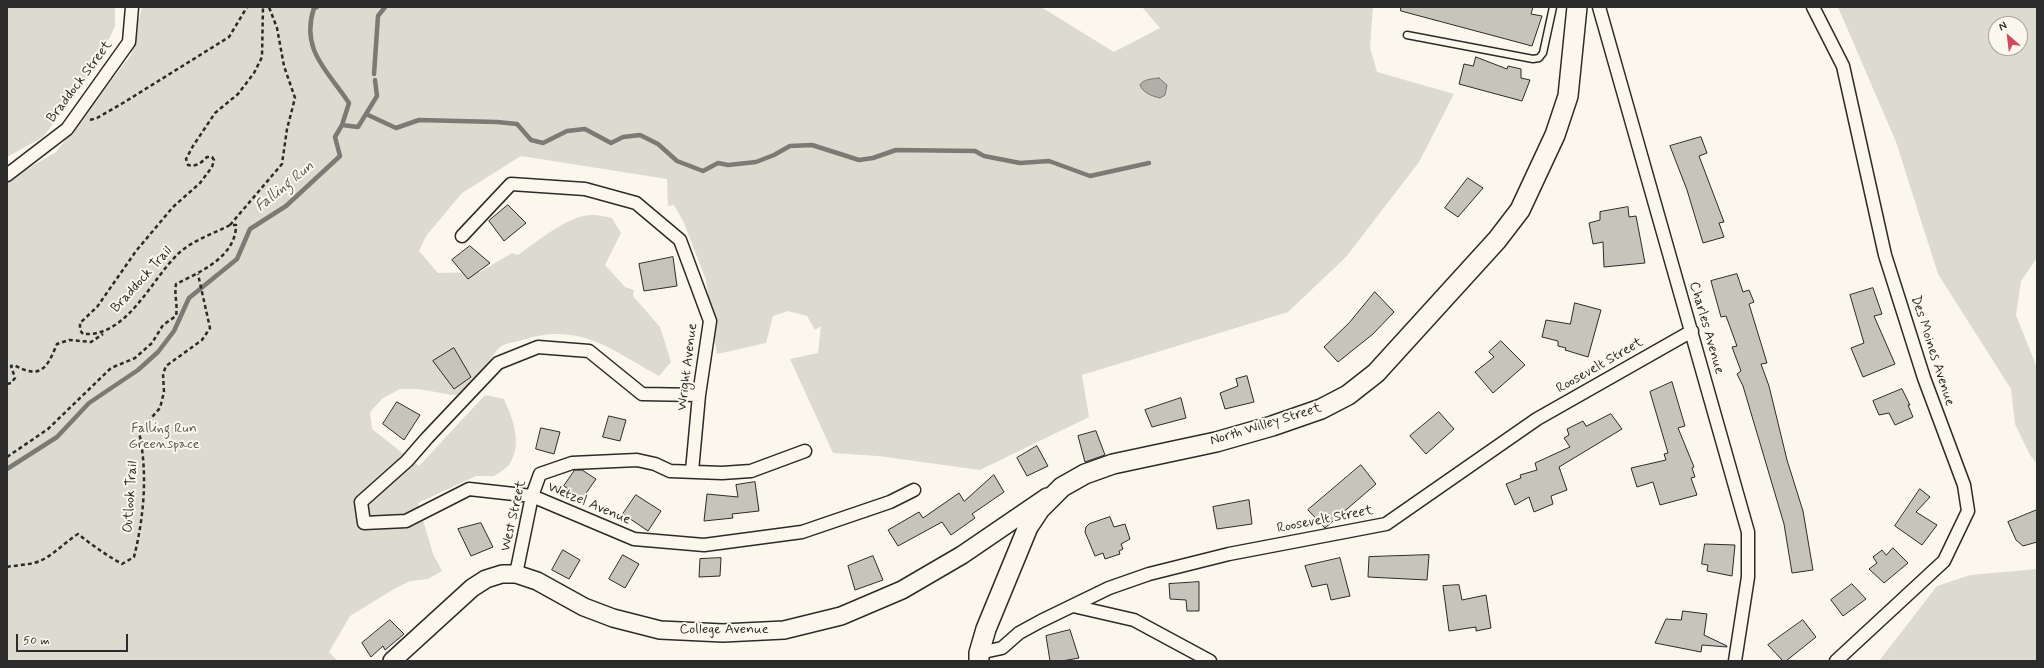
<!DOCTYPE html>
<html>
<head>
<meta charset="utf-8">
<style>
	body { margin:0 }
	#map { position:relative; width:2044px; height:668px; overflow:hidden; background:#fbf7ec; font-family:Mynerve,sans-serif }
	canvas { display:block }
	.frame { position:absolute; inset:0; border:8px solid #2b2b2b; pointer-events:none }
	.north { position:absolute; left:1988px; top:16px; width:40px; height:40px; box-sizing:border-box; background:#fbf7ec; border:1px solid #a8a59f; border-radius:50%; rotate:332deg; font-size:11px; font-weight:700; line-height:16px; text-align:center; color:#2b2b2b }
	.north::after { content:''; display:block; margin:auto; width:14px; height:18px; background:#d1495b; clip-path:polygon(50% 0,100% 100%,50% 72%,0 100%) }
	.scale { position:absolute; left:16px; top:634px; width:112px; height:18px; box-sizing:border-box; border:2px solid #2b2b2b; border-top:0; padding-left:5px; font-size:12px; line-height:14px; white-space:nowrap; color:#2b2b2b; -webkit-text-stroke:3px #fbf7ec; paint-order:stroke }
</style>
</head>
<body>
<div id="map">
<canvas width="2044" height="668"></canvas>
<div class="frame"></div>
<div class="north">N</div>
<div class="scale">50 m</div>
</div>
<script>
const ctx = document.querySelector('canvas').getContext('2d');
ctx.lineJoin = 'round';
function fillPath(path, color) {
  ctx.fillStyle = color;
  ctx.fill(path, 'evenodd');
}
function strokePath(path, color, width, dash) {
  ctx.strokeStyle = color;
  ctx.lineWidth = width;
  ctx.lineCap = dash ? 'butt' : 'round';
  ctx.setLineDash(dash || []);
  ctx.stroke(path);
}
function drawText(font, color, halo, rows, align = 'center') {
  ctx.font = font + ' Mynerve,sans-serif';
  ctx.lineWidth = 4;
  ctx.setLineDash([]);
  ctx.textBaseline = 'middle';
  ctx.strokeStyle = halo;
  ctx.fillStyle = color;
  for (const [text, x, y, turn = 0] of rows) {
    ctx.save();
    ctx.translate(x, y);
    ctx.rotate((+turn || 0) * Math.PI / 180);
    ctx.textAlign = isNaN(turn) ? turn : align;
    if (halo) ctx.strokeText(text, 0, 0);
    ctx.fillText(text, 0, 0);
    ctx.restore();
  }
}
const green = new Path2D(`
	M7 7H115V26L95 69 43 137 7 157Z
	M142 7H1041L1114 52 1160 28 1142 7H1373L1370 47 1377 72 1454 94 1419 162 1346 257 1288 312 1082 375 1089 417 980 470 878 456 833 453 790 359 818 353 821 326 815 330 807 316 788 311 773 316 766 343 717 354 706 280 684 223 674 205 668 206 667 179 521 156 462 193 426 236 419 251 438 273 480 272 512 253 518 255C537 242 569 214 593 215 599 215 606 217 612 218L621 233 605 265 625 287 634 290 633 296 660 327 671 362 659 376C611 350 581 321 522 340 516 342 504 343 499 348 491 356 476 383 469 394L452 395 419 389H400L383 398 370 412 372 429 419 466 485 395 504 399C513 420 523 444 509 465 505 469 499 473 494 476H476L418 503 433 554 442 571 428 579 410 581 394 589 350 616 329 652 338 661H7V181L56 152 131 55Z
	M1838 7H2037V258L2021 281 2016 315 2037 368V464L2030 455 2015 424 2011 389 1938 274 1896 142ZM1996 24H2020V48H1996Z
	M2037 569V661H1879L1937 586 1970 575Z`);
const water = new Path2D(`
	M1159 78 1167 85 1165 95 1160 98C1152 96 1143 93 1140 85 1143 79 1152 79 1159 78Z`);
const stream = new Path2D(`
	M317 7 314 8C300 50 328 71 349 103L342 125
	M374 74 378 16 385 7
	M366 114 396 128 419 120 497 122 517 124 531 140 543 143 567 131 585 129 611 143 623 137 640 135 658 144 677 161 703 171 718 163 728 165 756 162 774 155 790 146 812 145 859 160 873 158 896 150 975 151 984 156 1020 163 1049 161 1090 176 1149 163
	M7 469 57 437 89 403 138 370 158 352 174 331 189 298 237 259 250 229 286 206 340 156 335 137 342 125 358 127 377 96 375 80`);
const building = new Path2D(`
	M1401 7H1533L1531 14 1542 16 1532 46 1401 11Z
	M1476 57 1507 69 1508 66 1521 69V78L1530 80 1522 101 1459 84 1464 64 1473 66Z
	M1701 137 1707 153 1699 156 1724 222 1719 223 1724 237 1703 243 1687 190 1670 146Z
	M1468 178 1483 188 1458 217 1445 208Z
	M508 205 526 223 504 241 489 221Z
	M1628 207 1629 217 1636 216 1645 263 1604 267 1603 242 1593 244 1589 223 1600 220V212Z
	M470 246 490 263 468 279 452 260Z
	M673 257 677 286 644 291 639 264Z
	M1737 274 1743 292 1749 290 1754 302 1749 304 1767 363 1761 364 1769 386 1787 460 1803 511 1813 570 1792 573 1784 524 1743 386 1737 374 1741 371 1732 347 1737 346 1726 316 1721 317 1711 281Z
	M1873 288 1882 314 1874 316 1895 364 1863 377 1851 348 1864 343 1850 295Z
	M1375 292 1394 312 1373 334 1338 362 1324 347 1349 323Z
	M1575 303 1601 310 1588 357 1565 350 1566 348 1558 346V341L1542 337 1546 320 1570 324Z
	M1501 341 1525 365 1493 393 1475 372 1494 357 1489 352Z
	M454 348 471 377 454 389 433 361Z
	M1247 376 1254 402 1225 409 1220 393 1238 386 1236 379Z
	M1672 382 1685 426 1678 428 1694 467 1692 468 1695 477 1691 478 1697 495 1660 505 1653 482 1637 487 1631 468 1666 460 1664 454 1668 453 1650 392Z
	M1902 389 1910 405H1908L1913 417 1895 425 1889 413 1879 415 1873 401Z
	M1181 398 1186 418 1152 427 1145 410Z
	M397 402 420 415 404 440 383 424Z
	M1439 412 1454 429 1426 454 1410 436Z
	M1611 414 1622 429 1559 467 1567 490 1551 496 1553 504 1534 512 1529 497 1515 505 1506 484 1521 478 1520 475 1537 470 1535 463 1570 447 1564 438 1569 435 1567 429 1583 421 1586 426Z
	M609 416 626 420 620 441 603 437Z
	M541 428 560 432 554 454 536 449Z
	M1096 431 1105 455 1085 462 1078 436Z
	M1037 446 1048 466 1027 476 1017 458Z
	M1361 465 1376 484 1325 528 1308 510Z
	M575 470H582L596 479 582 499 564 486Z
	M994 475 1004 492 972 514 975 518 951 535 942 522 898 546 888 530 919 512 923 518 959 493 964 501Z
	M755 482 759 511 732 514 733 518 704 521 707 494 738 497 736 485Z
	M1920 489 1930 497 1916 512 1937 525 1922 545 1895 526Z
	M636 495 661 511 648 531 623 514Z
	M1249 500 1252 524 1217 529 1213 507Z
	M2037 510V542L2023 546 2016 540 2008 522Z
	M1110 517 1114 527 1125 524 1130 539 1121 544 1123 549 1119 551 1120 554 1105 559 1103 553 1095 556 1085 532 1086 527 1089 524Z
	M481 523 493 547 471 556 458 529Z
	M1705 544 1735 545 1732 576 1707 571 1708 565 1702 564Z
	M1893 548 1908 563 1884 583 1869 569 1877 563 1873 557 1882 550 1886 555Z
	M563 550 580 560 569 579 552 570Z
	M623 555 639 564 625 588 609 579Z
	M1429 555 1427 580 1368 577 1369 557Z
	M873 556 883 580 855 590 848 566Z
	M721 558 720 576 699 577 700 559Z
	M1340 558 1350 596 1331 600 1327 584 1312 587 1305 566Z
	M1199 582V611H1187L1186 600 1170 599 1169 584Z
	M1852 584 1866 599 1843 616 1831 600Z
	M1459 585 1462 600 1486 595 1491 628 1476 631V627L1449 631 1443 586Z
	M1683 611 1707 614 1704 635 1727 646V647L1702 645 1701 652 1655 643 1666 619 1681 620Z
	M390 620 404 634 385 650 383 646 371 657 362 643Z
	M1803 620 1816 637 1786 661H1783L1768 645Z
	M1070 630 1079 658 1062 661H1050L1046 636Z`);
const path = new Path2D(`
	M90 120 97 118 123 103 229 37 247 7
	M230 225 282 164 287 129 295 98 284 66 277 28 269 7
	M7 384 11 383 15 378 11 366 14 365C41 380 47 368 57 344L69 340 91 342 103 334
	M7 457 48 429 111 368 135 358 152 343 163 325 176 316C178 305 174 295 176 284 200 272 236 257 236 225H230C213 234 193 240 179 253 151 279 128 337 83 334L80 330V323L97 307 136 251 173 207 200 183 212 167 214 160 212 157H207C201 163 196 167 188 165L186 159 193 146 215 113 238 94 254 73 262 57 263 7
	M7 567C17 565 32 565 42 560 56 553 65 542 78 534 92 545 106 555 122 564L134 557C144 517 148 473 139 432L160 408 164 392 163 374 166 366 202 340 210 328 198 274`);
const lane = new Path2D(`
	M1407 35 1533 59 1539 58 1543 53 1553 7`);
const street = new Path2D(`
	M1599 7 1748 532V577L1735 661
	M1813 7 1843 66 1885 255 1924 378 1964 485 1968 511 1944 561 1836 661
	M7 175 67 129 129 42 132 7
	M462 236 511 184 585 189 636 203 680 240 710 321 699 395 692 471
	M699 395 642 394 589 351 538 347 498 363 427 438 407 461 361 502 364 523 406 521 469 489 532 496 634 539 704 545 802 532 890 502 914 490
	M516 574 532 496 540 474 572 463 637 460 655 464 670 471 722 473 751 471 805 451
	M1073 606 1134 620 1210 661
	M979 653 1002 648 1019 633 1041 621 1109 588 1149 574 1229 554 1386 524 1537 419 1692 331`);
const secondary = new Path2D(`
	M392 661 472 588 486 579 502 574H516L537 581 584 607 613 618 660 630 723 633 784 630 841 616 902 590 962 555 1047 497`);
const primary = new Path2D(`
	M979 661V653L986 629 1028 527 1040 509 1062 487 1085 474 1113 464 1216 442 1272 426 1321 409 1348 395 1376 373 1497 240 1520 210 1555 135 1568 96 1577 7`);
const streetNames = [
	["Braddock Street",80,82,-53],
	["Braddock Trail",142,280,-48],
	["Charles Avenue",1706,328,74],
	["Des Moines Avenue",1932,351,72],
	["Roosevelt Street",1600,366,-30],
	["Wright Avenue",688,367,-83],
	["North Willey Street",1266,425,-17],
	["Outlook Trail",131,497,-86],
	["Wetzel Avenue",589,504,23],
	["West Street",514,516,-77],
	["Roosevelt Street",1325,520,-11],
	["College Avenue",724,630]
];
const parkNames = [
	["Falling Run",164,429],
	["Greenspace",164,445]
];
const waterNames = [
	["Falling Run",285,187,-39]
];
fillPath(green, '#dddad0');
fillPath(water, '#b1afa7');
strokePath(water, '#7b7a75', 1);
strokePath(stream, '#7b7a75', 4.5);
fillPath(building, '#c7c4bc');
strokePath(building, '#2b2b2b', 1);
strokePath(lane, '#2b2b2b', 9);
strokePath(street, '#2b2b2b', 15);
strokePath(secondary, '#2b2b2b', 20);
strokePath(primary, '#2b2b2b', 22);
strokePath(path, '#2b2b2b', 2.5, [4, 3]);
strokePath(lane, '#fbf7ec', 6);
strokePath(street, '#fbf7ec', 12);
strokePath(secondary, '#fbf7ec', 17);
strokePath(primary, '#fbf7ec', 19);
drawText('14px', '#2b2b2b', '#fbf7ec', streetNames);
drawText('14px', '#585754', '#fbf7ec', parkNames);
drawText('italic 15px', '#5a5956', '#fbf7ec', waterNames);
</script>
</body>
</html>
